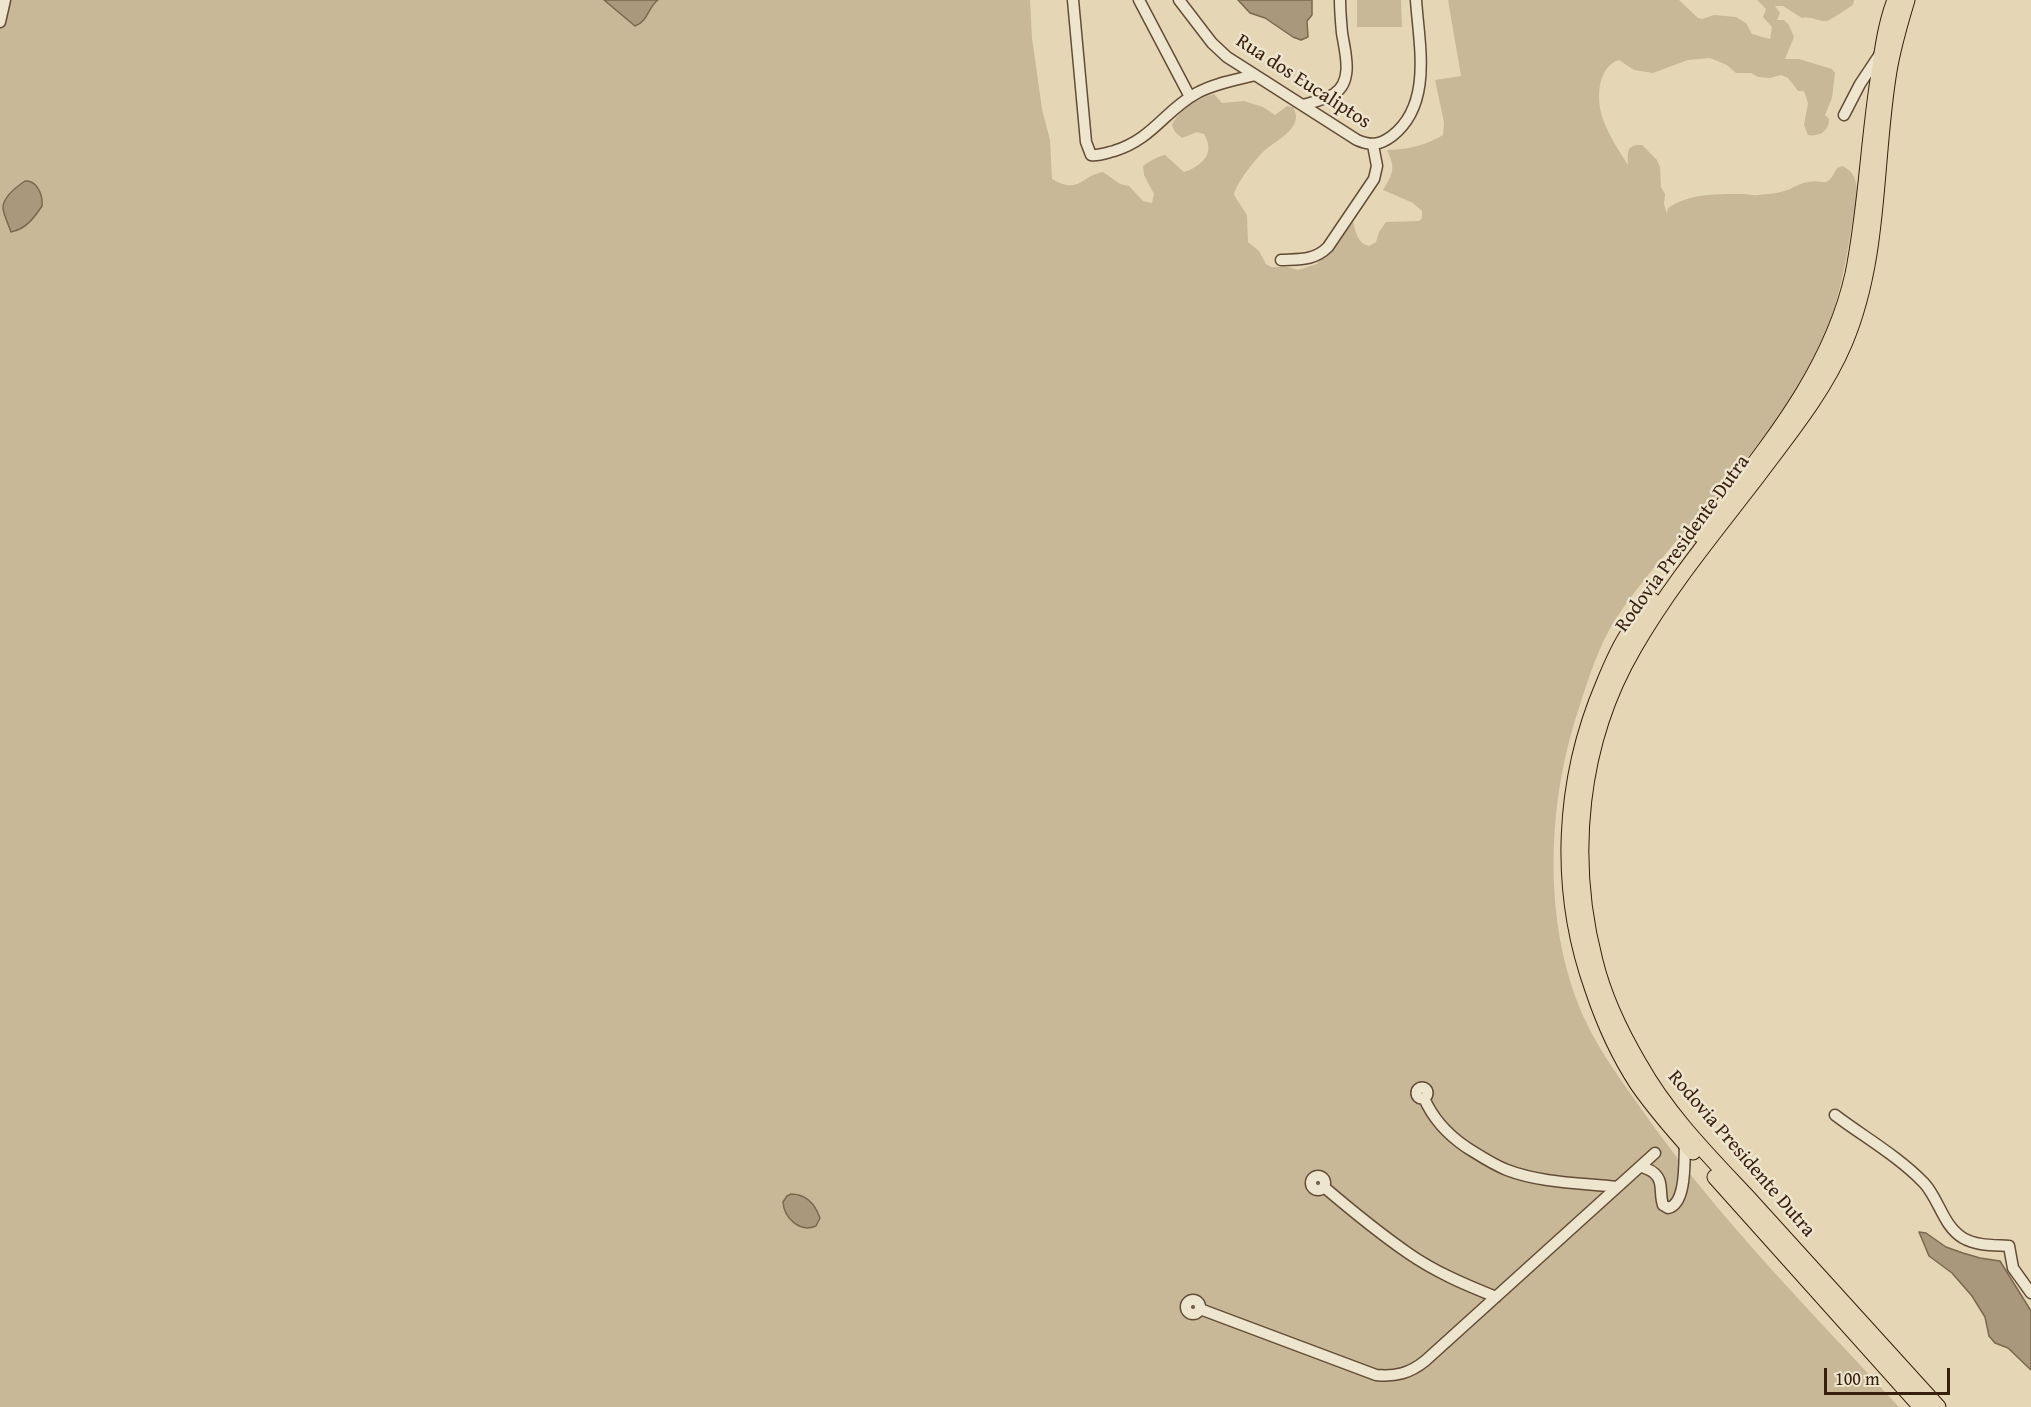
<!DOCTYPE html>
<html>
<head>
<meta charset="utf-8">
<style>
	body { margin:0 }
	#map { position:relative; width:2031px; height:1407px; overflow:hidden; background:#e5d7b5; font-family:"Gentium Book Plus",serif }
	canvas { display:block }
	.scale { position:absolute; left:1824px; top:1368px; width:126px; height:27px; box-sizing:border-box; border:3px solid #381e0c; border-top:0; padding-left:8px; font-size:18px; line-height:21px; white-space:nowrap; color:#381e0c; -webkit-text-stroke:4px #eee5cf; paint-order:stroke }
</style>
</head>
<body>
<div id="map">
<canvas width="2031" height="1407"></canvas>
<div class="scale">100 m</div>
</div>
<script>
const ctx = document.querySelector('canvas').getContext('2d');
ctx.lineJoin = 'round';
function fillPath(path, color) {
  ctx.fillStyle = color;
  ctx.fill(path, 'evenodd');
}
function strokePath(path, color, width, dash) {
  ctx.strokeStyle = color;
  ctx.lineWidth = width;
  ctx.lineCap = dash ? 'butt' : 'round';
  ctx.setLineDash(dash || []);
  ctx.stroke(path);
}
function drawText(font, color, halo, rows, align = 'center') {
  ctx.font = font + ' "Gentium Book Plus",serif';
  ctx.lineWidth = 5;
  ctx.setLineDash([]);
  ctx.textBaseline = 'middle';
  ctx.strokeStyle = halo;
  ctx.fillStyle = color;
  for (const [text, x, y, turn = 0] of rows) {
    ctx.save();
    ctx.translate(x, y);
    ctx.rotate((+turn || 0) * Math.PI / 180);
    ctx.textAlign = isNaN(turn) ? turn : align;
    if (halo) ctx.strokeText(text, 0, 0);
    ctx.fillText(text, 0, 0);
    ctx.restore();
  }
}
const green = new Path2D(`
	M0 0H1030L1032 38 1042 109 1050 140 1052 179C1080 195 1080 176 1103 172L1120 184 1129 186 1143 201 1152 203 1154 194 1144 175 1143 166C1148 162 1159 156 1165 155L1184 172 1187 171C1204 164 1215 152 1204 134L1197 132 1182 138 1175 132 1172 125C1179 109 1199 98 1214 94L1222 103 1244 101 1263 107 1275 115 1287 106 1293 107C1306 129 1273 141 1262 153 1254 161 1235 185 1234 195L1247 215 1248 242 1259 251 1266 264 1271 267H1288L1298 270 1317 264 1352 216C1355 228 1356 243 1369 246L1376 242 1379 232 1386 222 1419 221 1422 218V211L1413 203 1383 190C1393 173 1396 169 1387 150 1406 150 1427 145 1443 135L1444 122 1435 80 1461 76 1448 0H1679L1698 18 1702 19 1714 15 1736 17 1746 23 1752 34 1770 39 1772 27 1763 17 1766 9 1757 0H1854L1853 5C1848 8 1831 20 1827 21 1819 22 1811 16 1802 18L1783 6H1775L1780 13 1777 20H1784L1789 25 1794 37 1785 59H1799L1832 69 1835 73 1832 98 1825 115 1829 119C1829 131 1820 137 1808 135L1804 125 1808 103 1804 91H1798L1788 78 1781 75 1770 78 1758 77 1751 73H1736L1727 65 1710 58 1688 60 1653 73 1634 70 1619 60C1597 67 1596 100 1603 119 1608 134 1619 151 1628 165 1628 154 1625 144 1642 145L1657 160 1660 167 1661 187 1665 194 1664 204 1667 214 1668 208C1690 193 1718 194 1744 194 1749 194 1753 196 1758 195 1768 194 1781 193 1790 189 1796 186 1801 183 1808 182 1826 178 1825 191 1837 168L1842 166C1865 175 1855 204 1852 224 1846 261 1839 302 1824 337 1776 446 1683 521 1617 617 1599 644 1588 680 1578 711 1546 808 1542 930 1587 1024 1602 1055 1623 1083 1642 1110 1717 1217 1811 1311 1899 1407H0Z
	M1357 0H1401L1402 27H1357Z`);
const water = new Path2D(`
	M604 0H658C648 7 648 22 635 26Z
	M1238 0H1312V15L1307 21 1308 37 1301 40 1293 37 1265 18 1250 13Z
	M25 181C37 180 43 195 42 206 34 218 26 229 11 232 9 226 3 213 3 208 3 197 16 187 25 181Z
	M791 1194C806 1194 815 1204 820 1218L816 1226C800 1233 784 1218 783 1202L787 1196Z
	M1919 1232 1926 1233 1946 1247 1963 1253 1980 1258 2000 1261 2031 1311V1370L2008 1348 1995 1343 1989 1336 1985 1317 1972 1296 1952 1273 1929 1256Z`);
const minor = new Path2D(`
	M1073 0 1086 142 1091 155C1099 156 1106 153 1114 151 1153 139 1165 110 1197 93 1215 83 1236 80 1255 75
	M1139 0 1190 97
	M1179 0 1212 43 1227 57 1357 140C1371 146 1380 145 1392 136 1433 104 1419 45 1416 0
	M0 22 5 0
	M1303 105C1313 102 1324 100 1334 94 1354 81 1345 52 1342 33 1341 22 1340 11 1340 0
	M1844 115 1860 84 1880 54
	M1281 260C1299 259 1314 261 1328 247L1374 179 1377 166 1373 145
	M1416.5 1093a5.5 5.5 0 1 1 11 0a5.5 5.5 0 1 1-11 0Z
	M1424 1098C1433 1119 1447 1134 1466 1147 1479 1155 1492 1164 1507 1170 1541 1183 1581 1183 1617 1187
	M1835 1115C1864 1137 1898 1156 1924 1183 1939 1199 1943 1226 1963 1238 1977 1246 1993 1245 2009 1246L2013 1268 2031 1293
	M1641 1166C1645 1169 1650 1169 1654 1173 1664 1181 1659 1194 1663 1205L1668 1208C1687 1204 1684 1160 1685 1144
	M1311 1183a7 7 0 1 1 14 0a7 7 0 1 1-14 0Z
	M1324 1187C1351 1210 1379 1233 1408 1253 1435 1272 1466 1285 1496 1297
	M1186 1307a7 7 0 1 1 14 0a7 7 0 1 1-14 0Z
	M1200 1309 1376 1375C1396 1377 1410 1373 1425 1361L1655 1153`);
const highway = new Path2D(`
	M1907 0C1900 23 1893 47 1889 71 1874 161 1881 256 1845 342 1824 392 1789 434 1757 477 1714 533 1669 587 1634 648 1579 742 1568 857 1595 961 1604 998 1621 1033 1640 1065 1669 1117 1713 1160 1753 1203 1814 1271 1876 1339 1938 1407
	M1700 535C1761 453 1830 377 1853 274 1866 210 1868 145 1878 80 1882 53 1885 26 1895 0
	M1652 600C1644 612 1635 622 1628 634 1618 649 1611 666 1604 683 1562 781 1557 890 1593 990 1604 1023 1619 1056 1638 1085 1655 1109 1673 1130 1693 1152
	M1715 1177 1921 1407`);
const streetNames = [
	["Rua dos Eucaliptos",1303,82,33],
	["Rodovia Presidente Dutra",1683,544,-54],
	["Rodovia Presidente Dutra",1741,1154,49]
];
fillPath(green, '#c8b898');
fillPath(water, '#aa987c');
strokePath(water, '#7c674f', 1.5);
strokePath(minor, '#634c36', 13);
strokePath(highway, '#381e0c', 17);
strokePath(minor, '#eee5cf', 10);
strokePath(highway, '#e5d7b5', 15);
drawText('20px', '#381e0c', '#eee5cf', streetNames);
</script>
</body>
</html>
